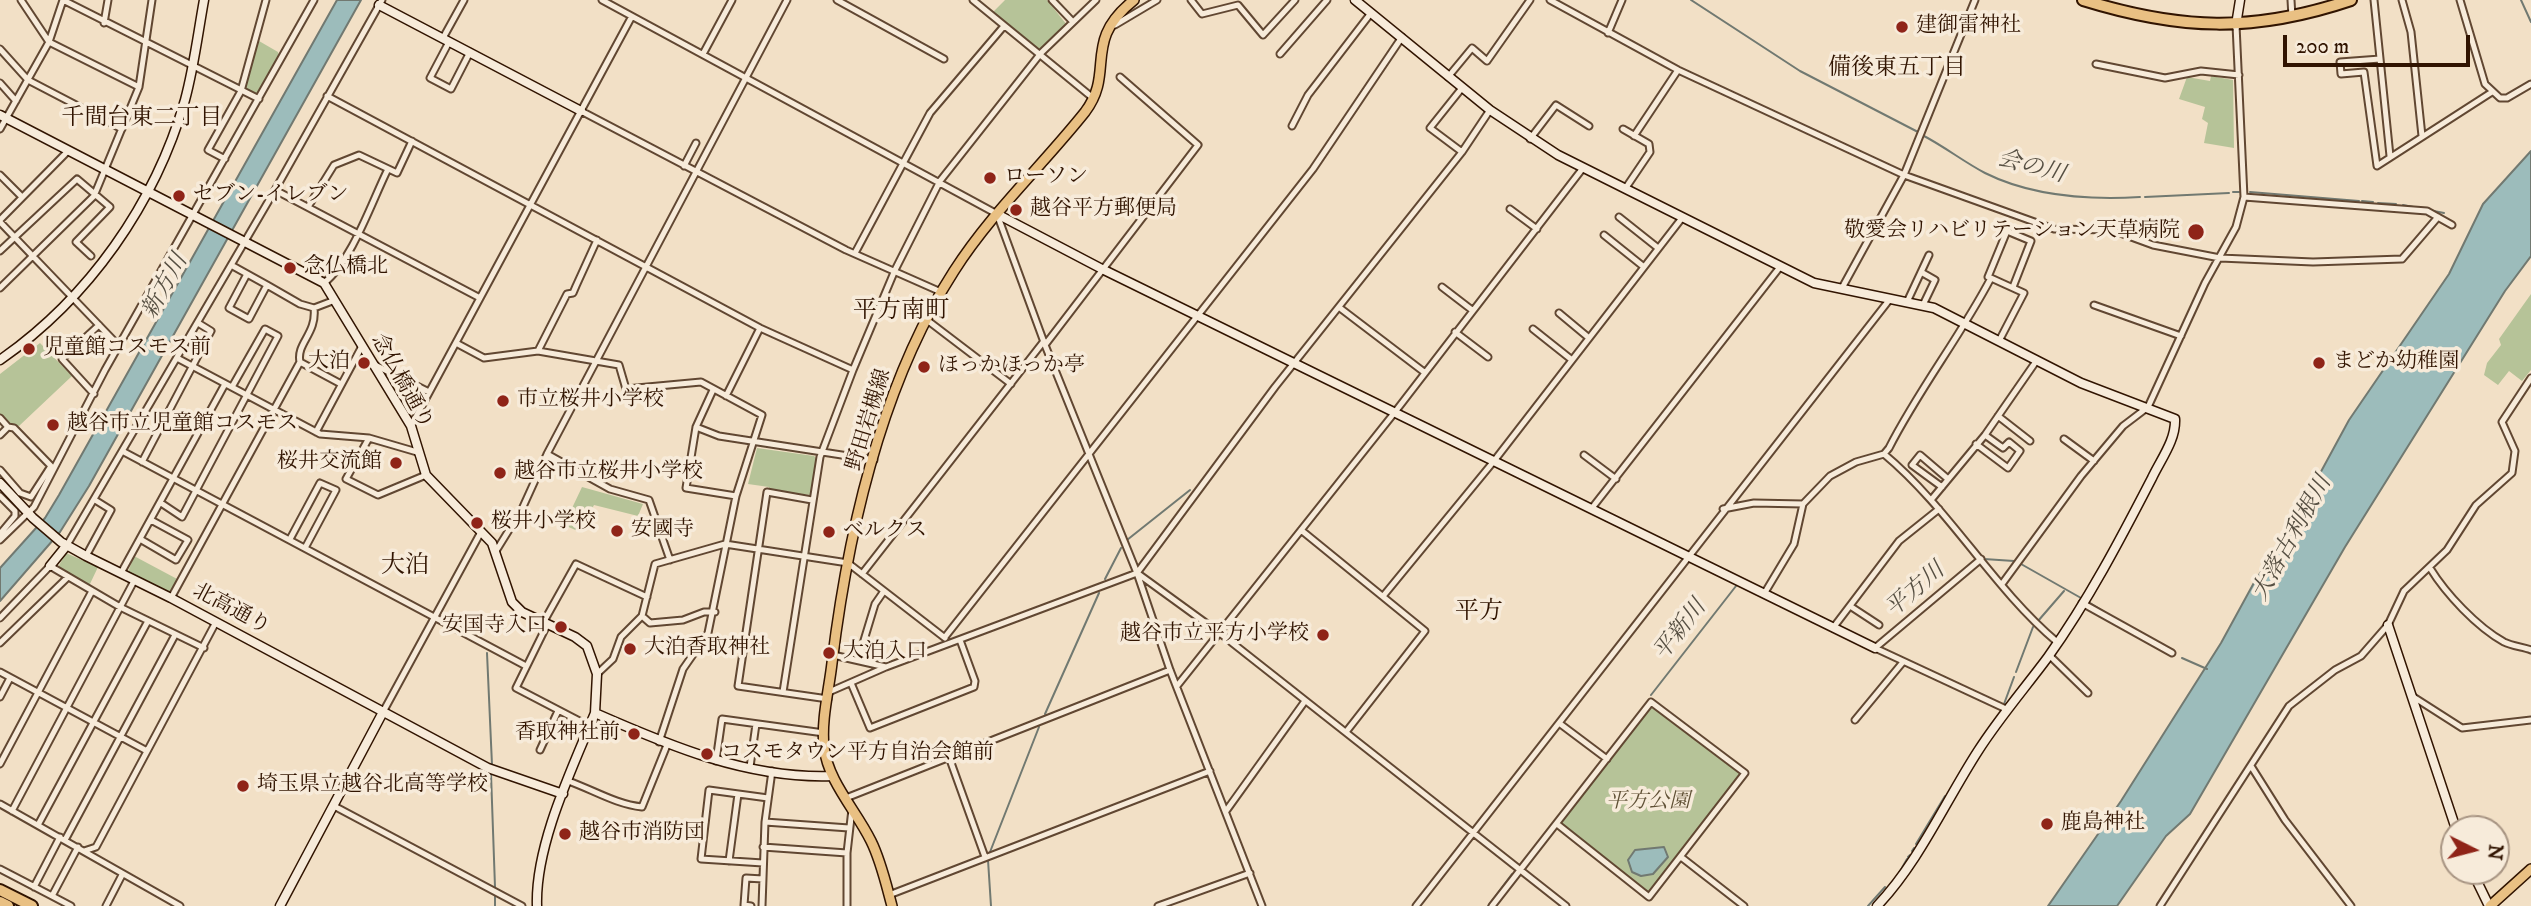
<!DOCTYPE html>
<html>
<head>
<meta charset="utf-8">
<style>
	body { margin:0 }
	#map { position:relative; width:2531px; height:906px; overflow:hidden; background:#f2e0c6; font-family:"IM FELL DW Pica",serif }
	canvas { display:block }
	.north { position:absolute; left:2440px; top:815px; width:70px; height:70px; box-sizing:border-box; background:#f7ebda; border:2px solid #a89583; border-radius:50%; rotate:96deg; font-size:19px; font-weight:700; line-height:28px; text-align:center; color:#311401 }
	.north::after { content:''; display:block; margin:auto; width:24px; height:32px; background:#8f2418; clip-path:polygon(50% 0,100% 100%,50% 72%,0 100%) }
	.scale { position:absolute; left:2283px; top:35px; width:187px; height:32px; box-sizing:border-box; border:4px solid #311401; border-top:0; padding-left:9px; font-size:21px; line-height:24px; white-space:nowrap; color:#311401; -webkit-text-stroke:5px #f7ebda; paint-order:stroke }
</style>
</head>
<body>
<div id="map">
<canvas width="2531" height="906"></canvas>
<div class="north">N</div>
<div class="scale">200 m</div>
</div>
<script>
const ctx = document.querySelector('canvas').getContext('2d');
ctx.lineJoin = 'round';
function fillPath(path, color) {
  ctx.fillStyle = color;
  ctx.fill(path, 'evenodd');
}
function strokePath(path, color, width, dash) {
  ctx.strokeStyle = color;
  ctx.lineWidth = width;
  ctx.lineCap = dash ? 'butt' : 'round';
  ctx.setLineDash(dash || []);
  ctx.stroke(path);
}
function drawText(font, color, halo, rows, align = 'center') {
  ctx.font = font + ' "IM FELL DW Pica","Noto Serif JP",serif';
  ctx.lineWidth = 7;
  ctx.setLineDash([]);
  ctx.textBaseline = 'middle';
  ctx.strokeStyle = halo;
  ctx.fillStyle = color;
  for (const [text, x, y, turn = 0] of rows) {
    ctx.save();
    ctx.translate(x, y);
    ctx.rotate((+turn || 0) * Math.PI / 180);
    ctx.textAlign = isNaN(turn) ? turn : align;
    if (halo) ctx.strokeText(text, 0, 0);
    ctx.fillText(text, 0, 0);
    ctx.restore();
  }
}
const green = new Path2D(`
	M1005 0H1047L1067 25 1043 48H1038L992 13Z
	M259 41 278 52 279 56 257 95 244 88 255 43Z
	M2211 76 2233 80 2234 148 2204 143 2208 123 2202 119 2205 107 2179 99 2187 77 2210 81Z
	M2531 294V370L2522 381 2509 371 2498 385 2484 375 2487 363 2501 345 2499 339Z
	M40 343 72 376 19 426 9 424 0 415V374Z
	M757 448 814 456 817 459 811 495 769 490V487L748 484Z
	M582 487 643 504 638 516 594 505 580 532 564 525Z
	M66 553 98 567 89 586 57 569Z
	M134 556 179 580 171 595 128 572Z
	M1651 702 1745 773 1649 897 1557 824Z`);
const water = new Path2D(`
	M337 0H361L89 486 60 532 0 601V568L45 518 59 495Z
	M2531 151V256L2505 291 2345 547 2190 814 2166 836 2117 906H2048L2121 801 2221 643 2256 579 2286 536 2349 420 2449 274 2483 204Z
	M1664 847 1668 857 1653 874 1641 876 1632 872 1628 860 1635 850Z`);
const stream = new Path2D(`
	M1691 0 1800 71 1918 132
	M2521 0 2531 22
	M1924 136C1945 147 1964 162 1985 173 2031 196 2089 200 2140 197
	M2233 192H2239
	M2250 192 2359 201
	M2145 197 2229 193
	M2362 201 2373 202
	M2378 203 2396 204
	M2403 205 2444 213
	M1127 540 1190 490
	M1984 559 2014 561
	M2021 564 2081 598
	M1105 579 1121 548
	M1928 600 1975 561
	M2090 603 2119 621
	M2038 621 2064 591
	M487 653 492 765
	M2182 658 2207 669
	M2016 672 2033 627
	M1651 695 1736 586
	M2004 704 2014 677
	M1045 714 1099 593
	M491 774 495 887
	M1916 844 1945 796
	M1912 851 1914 848
	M990 852 1039 727
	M1908 857 1910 855
	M988 860 991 906
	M1899 873 1907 859
	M495 906V893
	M1488 906 1512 874
	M1868 906 1885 887`);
const street = new Path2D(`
	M21 0 49 42 139 87
	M63 0 259 99
	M602 0 997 214 1045 345 1137 573 1170 670 1262 906
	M837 0 944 59
	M973 0 1093 98
	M1052 0 1073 22
	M1191 0 1202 14 1238 5 1263 35 1295 0
	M1550 0 1678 70 1904 175 2054 229 2112 230 2153 245 2220 258 2313 262 2402 259 2438 217
	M2291 0 2292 17
	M2374 0 2390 156
	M2402 0 2411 32 2422 136
	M2460 0 2485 84 2500 98H2507L2531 84
	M104 23 108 0
	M1115 25 1157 0
	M1608 33 1622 0
	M443 38 464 0
	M449 42 430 78 451 89 470 52
	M0 49 28 80 122 129
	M703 54 732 0
	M1280 54 1327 0
	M2380 59 2340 62 2341 74 2364 72 2377 166 2492 92
	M2096 64 2165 78 2201 71 2239 75
	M1448 77 1472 48 1487 61 1530 0
	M0 83 16 101
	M1462 88 1430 128 1462 152
	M327 96 760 328 853 370
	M581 111 846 250 941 292
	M1292 126 1308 95 1371 13
	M0 129 49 42 63 0
	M1623 129 1649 144 1650 152 1625 189
	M1634 136 1678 70
	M1530 139 1556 105 1589 126
	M225 159 208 150 241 91 266 0
	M684 166 696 143
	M0 175 22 197
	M275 190 480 298
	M2244 197 2427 211 2452 225
	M308 207 334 165 359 155 397 173 412 141
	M1510 209 1537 229
	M1619 217 1658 248
	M0 220 67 152
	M0 222 119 346
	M1604 235 1644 267
	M0 251 77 179 110 207 76 242 91 256
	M855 253 930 113 1004 26
	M231 265 267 285 249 319 229 308 247 274
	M1921 272 1935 280 1923 305
	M1991 278 2024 293 1999 341
	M324 283C352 261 372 201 388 169
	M267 285 300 304 314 308 335 300
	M1442 287 1472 310
	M0 288 94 196 139 87 152 0
	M1842 288 1904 175 1975 0
	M1907 302 1929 255
	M2094 305 2181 336
	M1340 308 1424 372
	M1559 313 1589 338
	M927 320 1011 384
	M1533 329 1572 360
	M1455 332 1488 357
	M456 343 484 358 538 351 619 365 626 389 701 382 762 415 736 496 708 633 683 669 659 742
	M1045 345 1198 145 1120 77
	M538 351 567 294 573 293 576 286 597 240
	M177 358 320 434 369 438 417 452
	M300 362 341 384
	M373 364 429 392
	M713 390 696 427 686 488 736 496
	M94 394 62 359 99 325
	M726 396 760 328
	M1998 416 2030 441
	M0 418 8 427
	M411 426 631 18
	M696 427 719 436 874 460
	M316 432 361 348
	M0 435 8 427 14 428 51 466 31 497 20 493 0 470
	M369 438 346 479 378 495 426 475
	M2064 439 2094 461
	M1976 444 2008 468 2020 451 2009 442 2003 448 1985 435
	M124 452 526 666
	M547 454 610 489 649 500 670 560
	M1884 454C1950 509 1992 587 2057 642
	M1584 455 1616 479
	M142 462 211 331 198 323
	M1942 487 1912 465 1920 455 1948 479
	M0 496 15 511V516L0 534
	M812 500 767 492 738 686 828 699
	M1931 500 1985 435 2037 360
	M161 503 182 517 278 336 265 329 232 387
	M1592 508 1780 267
	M1723 509 1754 503 1803 504
	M1301 530 1425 631 1346 732
	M140 539 176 560 188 540 151 520
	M290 539 320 483 336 490 305 548
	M0 540 34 507 105 370 314 0
	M67 545 275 190 382 0
	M496 551 522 509 547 454 787 0
	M86 556 111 510 95 500
	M1981 559 1875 648 2006 709
	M2430 568C2446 594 2477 627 2504 642 2512 646 2523 647 2531 650
	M121 573 225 384
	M1137 573 1221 634 1566 906
	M862 574 1044 341
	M2002 584 2081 476 2123 426 2148 407 2205 283 2236 227 2244 197 2236 25
	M1764 594 1794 544 1803 504 1830 476 1856 462 1884 454 1889 448C1919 389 1960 337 1991 278L1988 277 2007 231 2031 241 2013 287
	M1384 595 1494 461 1682 218
	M171 598 300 362C296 343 317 334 314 308
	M2082 603 2172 653
	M1850 606 1879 625
	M642 616 650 623 683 620 704 612H715
	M0 618 50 566 120 607 204 648
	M543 623 576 564 647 597
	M547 625 516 688 589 726
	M1833 628 1899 541 1939 509
	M945 637 1313 169 1402 37
	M0 643 68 577
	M833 655 886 667
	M2049 655 2088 693
	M858 660 875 604 884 591
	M0 672 147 751
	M597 674 613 659 621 637 642 616 655 564 725 544 848 563 945 638
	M851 683 870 728 974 687 975 681 960 640
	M1177 686 1395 412 1583 168
	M783 692 820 457 853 370 895 270 940 181 1041 53 1096 0
	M829 692 886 667 1137 573 1275 387 1462 152 1490 110
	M2412 696 2462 728 2531 720
	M0 697 10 678
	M383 712 481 532
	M1855 720 1903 662
	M1559 723 1607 759
	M540 750 558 711
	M949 757 985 857
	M716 761 722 719 824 733
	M0 764 92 591
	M2251 766 2285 820 2351 906
	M750 767 756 724
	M568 781C594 790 615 804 642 807L667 745
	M846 798 1170 670
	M0 804 180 906
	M334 806 522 906
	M12 811 134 581
	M1226 811 1305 701
	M765 822 849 828
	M38 825 148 621
	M65 840 175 635
	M763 847 847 853
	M84 851 96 847 216 622
	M1681 857 1744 906
	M729 861 738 794
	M763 863 701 859 709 790 768 798
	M0 869 52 896
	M34 887 60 837
	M889 895 1210 771
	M71 906 52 896 78 847
	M106 906 122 875
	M751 906 744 905 746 878 763 879
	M762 906 765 822 772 771
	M847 906V853L852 809
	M1158 906 1250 873
	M1416 906 1890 299
	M1492 906 1651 702 1745 773 1649 897 1557 824
	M2160 906 2289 706 2335 670 2361 656 2388 625 2404 591 2447 550 2476 505 2512 473 2515 451 2502 422 2531 378`);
const secondary = new Path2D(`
	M1355 0 1490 110 1558 155 1814 283 1934 308 2081 383 2175 419C2176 440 2161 459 2152 478 2121 538 2088 601 2048 657 2025 688 1999 718 1978 751 1945 802 1919 862 1877 906
	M379 5 581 111
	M2236 25 2240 0
	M0 115 324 283 411 426 426 475 492 543 512 602 522 612 575 637 587 646 597 674 595 713C670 746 748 779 832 776
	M997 214 1102 269 1875 648
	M0 360C89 298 155 204 185 100 194 67 198 33 204 0
	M0 483 33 518 61 542 86 556 171 598 488 768 563 794
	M50 566 67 545
	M2388 625 2456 829
	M2472 871 2489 906
	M280 906 383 712
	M537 906C535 845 572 769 595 713`);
const primary = new Path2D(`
	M892 906C886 884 881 861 871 841 856 810 828 782 824 747 821 720 829 690 832 663 848 532 882 383 954 271 991 213 1042 166 1085 112 1116 71 1081 42 1134 0
	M2490 906 2531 869`);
const highway = new Path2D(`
	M2083 0C2180 30 2253 33 2351 0
	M0 890 32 906
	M0 902 8 906`);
const markers = [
	[1902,27,7,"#8f2418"],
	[990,178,7,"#8f2418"],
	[179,196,7,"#8f2418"],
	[1016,210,7,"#8f2418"],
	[2196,232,9,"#8f2418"],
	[290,268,7,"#8f2418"],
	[29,349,7,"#8f2418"],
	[364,363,7,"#8f2418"],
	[2319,363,7,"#8f2418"],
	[924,367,7,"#8f2418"],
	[503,401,7,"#8f2418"],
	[53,425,7,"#8f2418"],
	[396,463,7,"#8f2418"],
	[500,473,7,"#8f2418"],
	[477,523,7,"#8f2418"],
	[617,531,7,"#8f2418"],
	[829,532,7,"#8f2418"],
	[561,627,7,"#8f2418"],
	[1323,635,7,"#8f2418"],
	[630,649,7,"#8f2418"],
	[829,653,7,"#8f2418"],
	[634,734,7,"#8f2418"],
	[707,754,7,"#8f2418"],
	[243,786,7,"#8f2418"],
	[2047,824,7,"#8f2418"],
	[565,834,7,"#8f2418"]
];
const poiNames = [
	["建御雷神社",1916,27],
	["ローソン",1004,178],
	["セブン-イレブン",193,196],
	["越谷平方郵便局",1030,210],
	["敬愛会リハビリテーション天草病院",2180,232,"right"],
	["念仏橋北",304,268],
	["児童館コスモス前",43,349],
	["大泊",350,363,"right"],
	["まどか幼稚園",2333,363],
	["ほっかほっか亭",938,367],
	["市立桜井小学校",517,401],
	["越谷市立児童館コスモス",67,425],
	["桜井交流館",382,463,"right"],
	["越谷市立桜井小学校",514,473],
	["桜井小学校",491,523],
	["安國寺",631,531],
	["ベルクス",843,532],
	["安国寺入口",547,627,"right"],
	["越谷市立平方小学校",1309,635,"right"],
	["大泊香取神社",644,649],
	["大泊入口",843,653],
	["香取神社前",620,734,"right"],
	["コスモタウン平方自治会館前",721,754],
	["埼玉県立越谷北高等学校",257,786],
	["鹿島神社",2061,824],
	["越谷市消防団",579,834]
];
const streetNames = [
	["念仏橋通り",401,382,61],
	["野田岩槻線",870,420,-73],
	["北高通り",231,610,28]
];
const parkNames = [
	["平方公園",1648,803]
];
const neighbourhoodNames = [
	["備後東五丁目",1897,69],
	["千間台東二丁目",142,119]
];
const waterNames = [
	["会の川",2031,168,15],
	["新方川",166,287,-61],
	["大落古利根川",2293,539,-61],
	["平方川",1916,591,-41],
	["平新川",1681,631,-52]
];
const quarterNames = [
	["平方南町",901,312],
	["大泊",405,567],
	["平方",1479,613]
];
fillPath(green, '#b6c398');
fillPath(water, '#9cbcbb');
strokePath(water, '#717971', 2);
strokePath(stream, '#717971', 2);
strokePath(street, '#614732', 9);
strokePath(secondary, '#311401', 11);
strokePath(primary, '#311401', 12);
strokePath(highway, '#311401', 14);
strokePath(street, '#f7ebda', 5);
strokePath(secondary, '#f7ebda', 8);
strokePath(primary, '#e9c083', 9);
strokePath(highway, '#e9c083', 10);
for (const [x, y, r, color] of markers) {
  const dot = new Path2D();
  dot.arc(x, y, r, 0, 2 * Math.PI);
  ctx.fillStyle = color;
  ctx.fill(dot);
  strokePath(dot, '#f7ebda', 2.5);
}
drawText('21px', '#311401', '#f7ebda', poiNames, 'left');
drawText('21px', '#311401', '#f7ebda', streetNames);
drawText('italic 21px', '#605136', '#f7ebda', parkNames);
drawText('23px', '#311401', '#f7ebda', neighbourhoodNames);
drawText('italic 23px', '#564f42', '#f7ebda', waterNames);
drawText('24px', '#311401', '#f7ebda', quarterNames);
</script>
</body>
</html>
